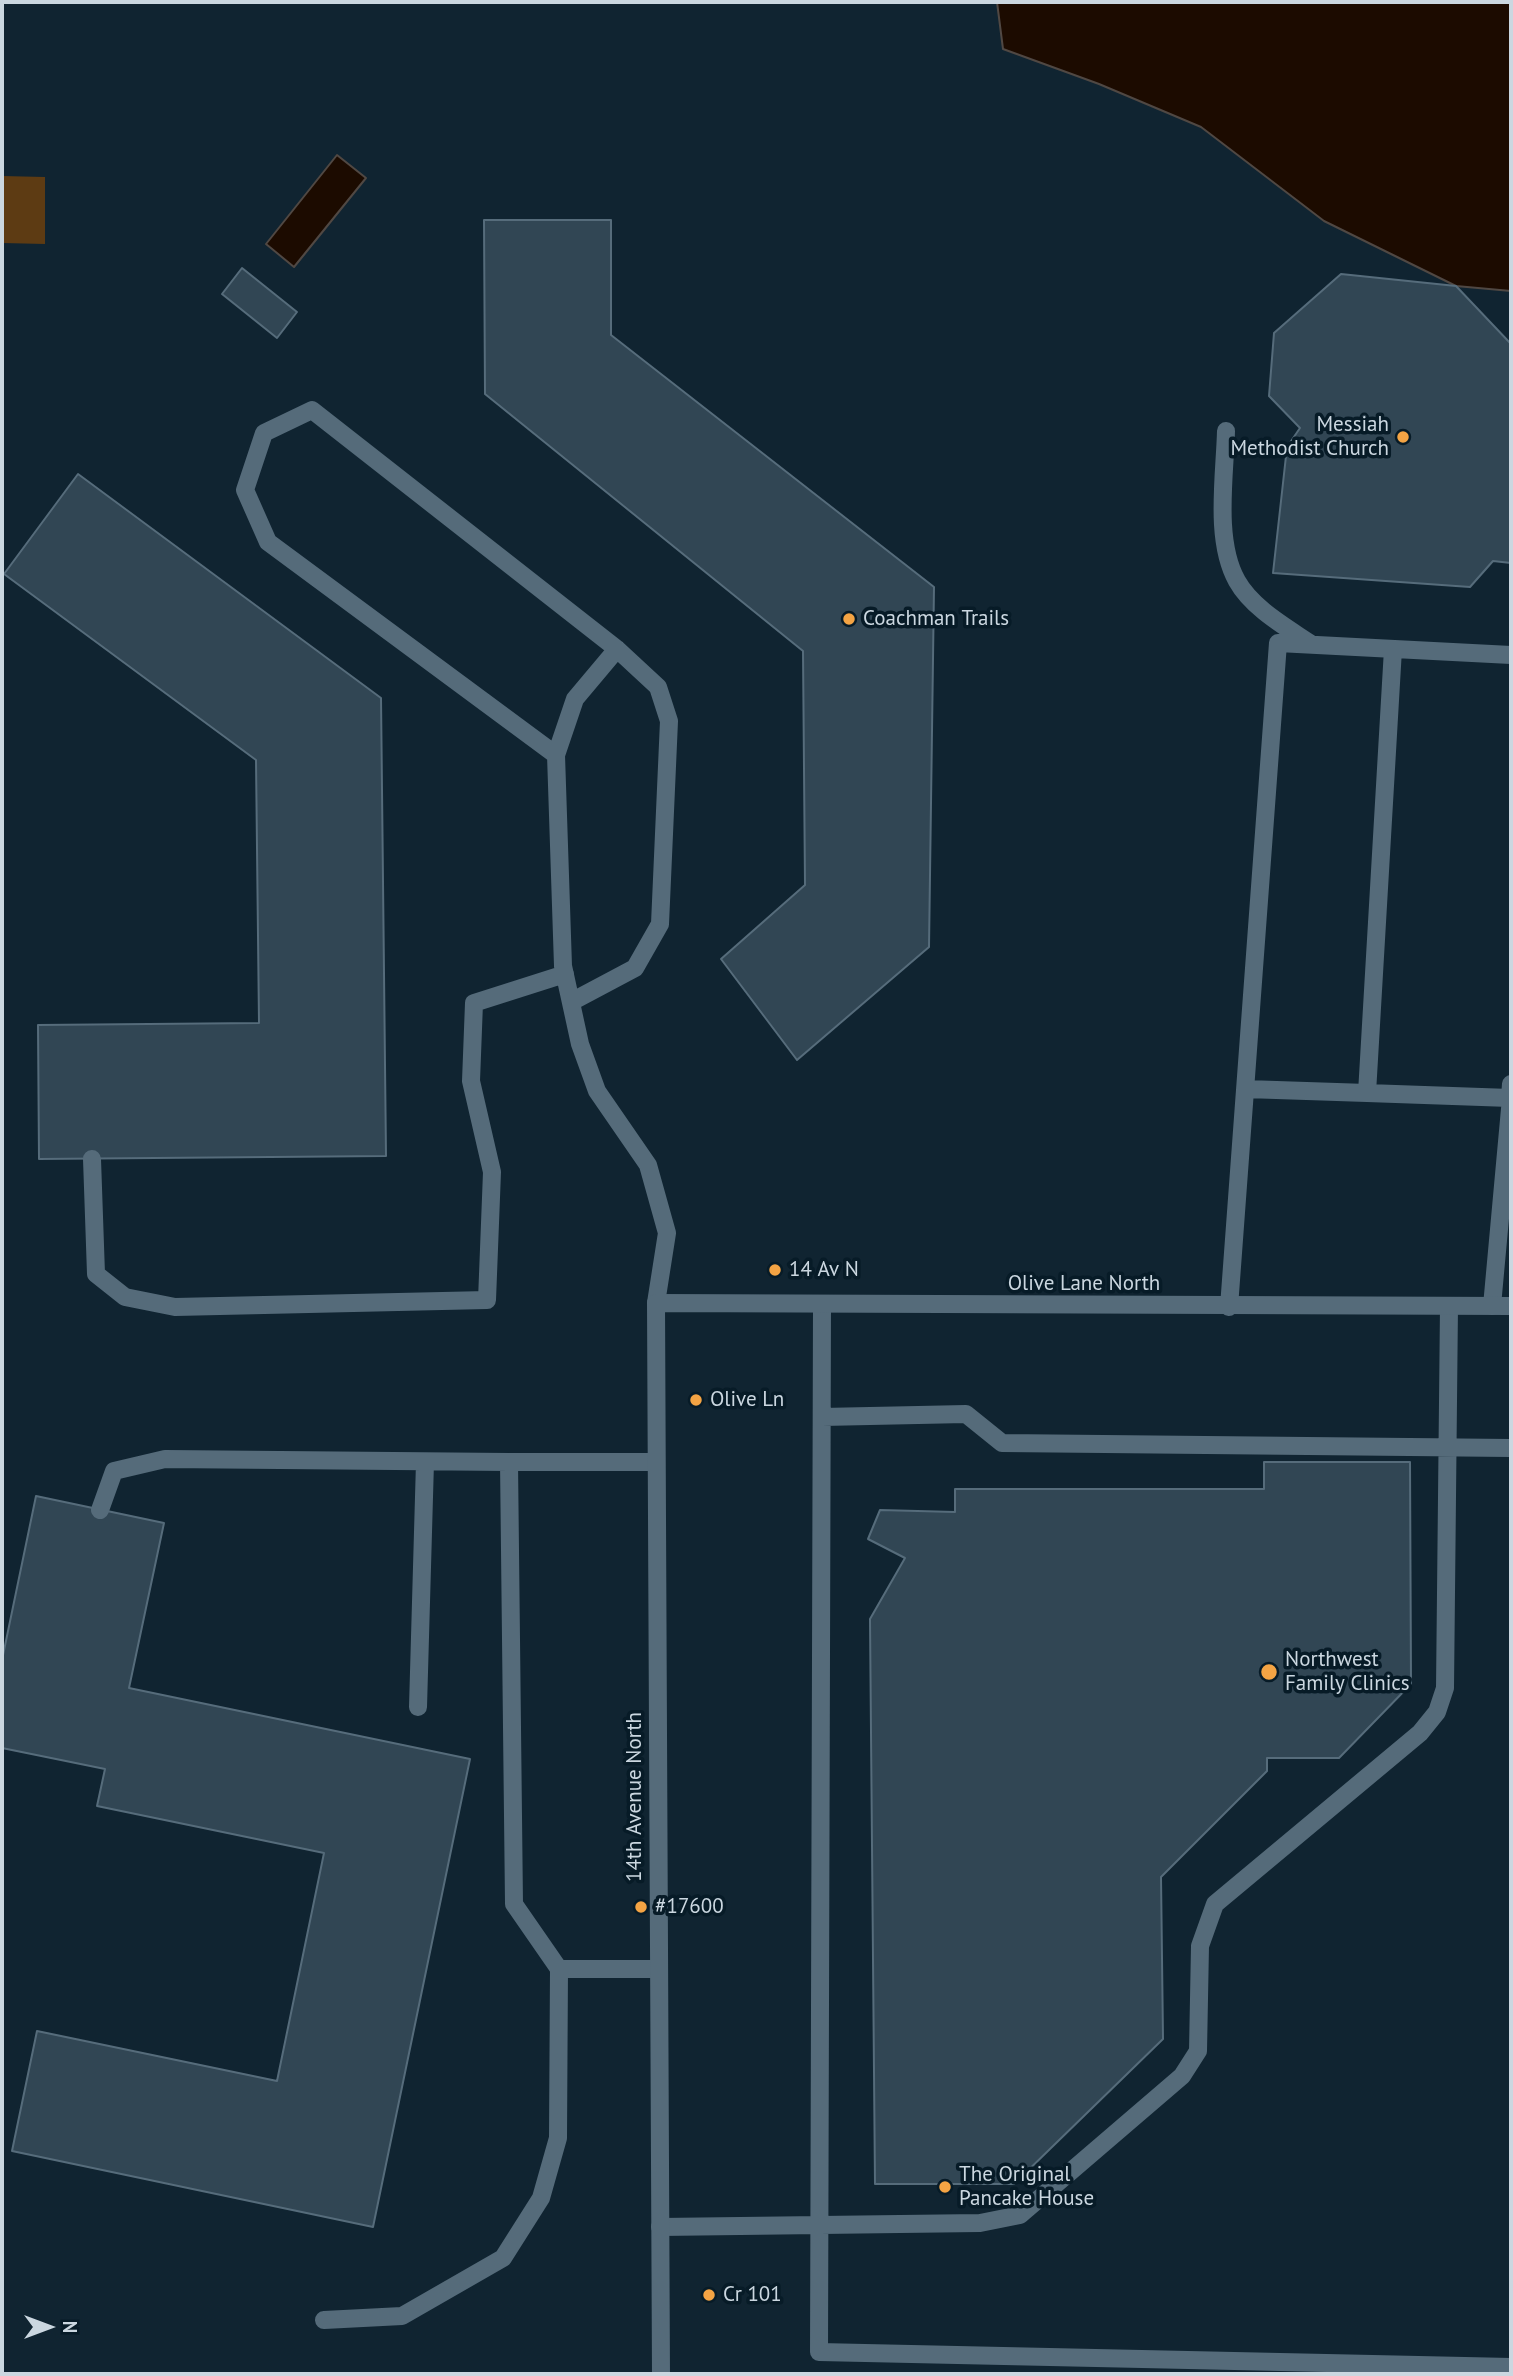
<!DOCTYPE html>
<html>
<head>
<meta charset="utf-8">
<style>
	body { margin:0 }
	#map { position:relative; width:1513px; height:2376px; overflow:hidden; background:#102431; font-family:"PT Sans",sans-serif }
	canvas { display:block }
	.frame { position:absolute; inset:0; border:4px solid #cbd7e0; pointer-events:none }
	.north { position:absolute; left:14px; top:2292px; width:70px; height:70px; -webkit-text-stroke:5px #071b27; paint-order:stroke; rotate:90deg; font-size:19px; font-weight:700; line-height:28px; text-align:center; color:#cbd7e0 }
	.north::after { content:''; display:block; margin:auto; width:24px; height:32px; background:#cbd7e0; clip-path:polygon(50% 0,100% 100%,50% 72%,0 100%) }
</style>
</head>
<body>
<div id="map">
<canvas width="1513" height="2376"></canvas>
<div class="frame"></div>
<div class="north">N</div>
</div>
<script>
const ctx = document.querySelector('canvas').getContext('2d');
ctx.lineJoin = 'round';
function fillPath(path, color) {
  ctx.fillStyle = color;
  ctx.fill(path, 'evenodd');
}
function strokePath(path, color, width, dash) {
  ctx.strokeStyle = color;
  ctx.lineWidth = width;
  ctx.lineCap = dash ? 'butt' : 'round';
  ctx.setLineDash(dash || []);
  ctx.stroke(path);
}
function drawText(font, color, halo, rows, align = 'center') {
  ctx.font = font + ' "PT Sans",sans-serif';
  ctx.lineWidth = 7;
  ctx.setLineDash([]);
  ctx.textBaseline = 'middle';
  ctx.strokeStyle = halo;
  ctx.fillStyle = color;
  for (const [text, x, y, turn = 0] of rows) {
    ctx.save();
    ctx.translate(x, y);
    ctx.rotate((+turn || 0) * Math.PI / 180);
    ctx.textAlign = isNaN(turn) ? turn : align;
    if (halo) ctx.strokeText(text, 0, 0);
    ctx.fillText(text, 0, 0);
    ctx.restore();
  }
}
const green = new Path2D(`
	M2 176 45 177V244L2 243Z`);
const water = new Path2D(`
	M997 2H1511V291L1456 286 1324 221 1201 127 1099 84 1003 49Z
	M337 155 366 178 294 267 266 244Z`);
const building = new Path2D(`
	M484 220H611V335L934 587 929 947 797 1060 721 959 805 885 803 651 485 394Z
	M242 268 297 312 277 338 222 294Z
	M1341 274 1456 286 1511 344V563L1493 561 1470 587 1273 573 1287 447 1300 428 1269 396 1274 333Z
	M78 474 381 698 386 1156 39 1159 38 1025 259 1023 256 760 4 574Z
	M1264 1462H1410L1411 1684 1339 1758H1267V1771L1161 1877 1163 2039 1014 2184H875L870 1619 905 1558 868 1539 880 1510 955 1512V1489H1264Z
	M36 1496 164 1523 129 1688 470 1759 373 2227 12 2151 37 2031 277 2081 324 1853 97 1806 105 1769 2 1748V1660Z`);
const lane = new Path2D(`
	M1226 431C1225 475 1214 540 1237 581 1252 608 1286 627 1311 644
	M617 649 575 699 556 755 563 966 580 1044 597 1091 648 1165 667 1233 656 1303
	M1393 649 1367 1093 1510 1098 1511 1084
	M556 755 268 542 245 490 264 433 312 410 617 649 658 687 669 721 660 924 635 968 571 1002
	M1246 1089 1367 1093
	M92 1159 96 1274 125 1297 175 1307 487 1300 492 1172 471 1081 474 1003 565 974
	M822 1305 819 2352 1511 2367
	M1492 1306 1511 1098
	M1229 1307 1278 643 1511 655
	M822 1417 966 1414 1002 1443 1511 1448
	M656 1462H509L514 1904 559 1969H659
	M100 1510 114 1471 165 1459 509 1462
	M418 1707 425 1462
	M660 2227 980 2223 1020 2215 1182 2076 1198 2051 1200 1946 1215 1904 1420 1733 1437 1712 1445 1688 1449 1306
	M324 2320 402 2316 503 2258 541 2198 558 2138 559 1969`);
const street = new Path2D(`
	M661 2374 656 1303 1511 1306`);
const markers = [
	[1403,437,7,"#f4a444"],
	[849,619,7,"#f4a444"],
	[775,1270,7,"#f4a444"],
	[696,1400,7,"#f4a444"],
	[1269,1672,9,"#f4a444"],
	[641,1907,7,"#f4a444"],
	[945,2187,7,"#f4a444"],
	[709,2295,7,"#f4a444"]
];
const poiNames = [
	["Messiah",1389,425,"right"],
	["Methodist Church",1389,449,"right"],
	["Coachman Trails",863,619],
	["14 Av N",789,1270],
	["Olive Ln",710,1400],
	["Northwest",1285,1660],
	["Family Clinics",1285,1684],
	["#17600",655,1907],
	["The Original",959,2175],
	["Pancake House",959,2199],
	["Cr 101",723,2295]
];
const streetNames = [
	["Olive Lane North",1084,1284],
	["14th Avenue North",635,1797,-90]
];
fillPath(green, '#5d3b13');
fillPath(water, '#1c0b00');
strokePath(water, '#504843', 2);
fillPath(building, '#314654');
strokePath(building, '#566c7b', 2);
strokePath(lane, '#556b7a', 18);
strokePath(street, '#556b7a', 18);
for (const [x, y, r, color] of markers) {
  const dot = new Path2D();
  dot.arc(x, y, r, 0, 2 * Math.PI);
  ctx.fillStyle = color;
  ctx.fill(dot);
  strokePath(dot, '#071b27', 2.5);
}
drawText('21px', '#cbd7e0', '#071b27', poiNames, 'left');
drawText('21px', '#cbd7e0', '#071b27', streetNames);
</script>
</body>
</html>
